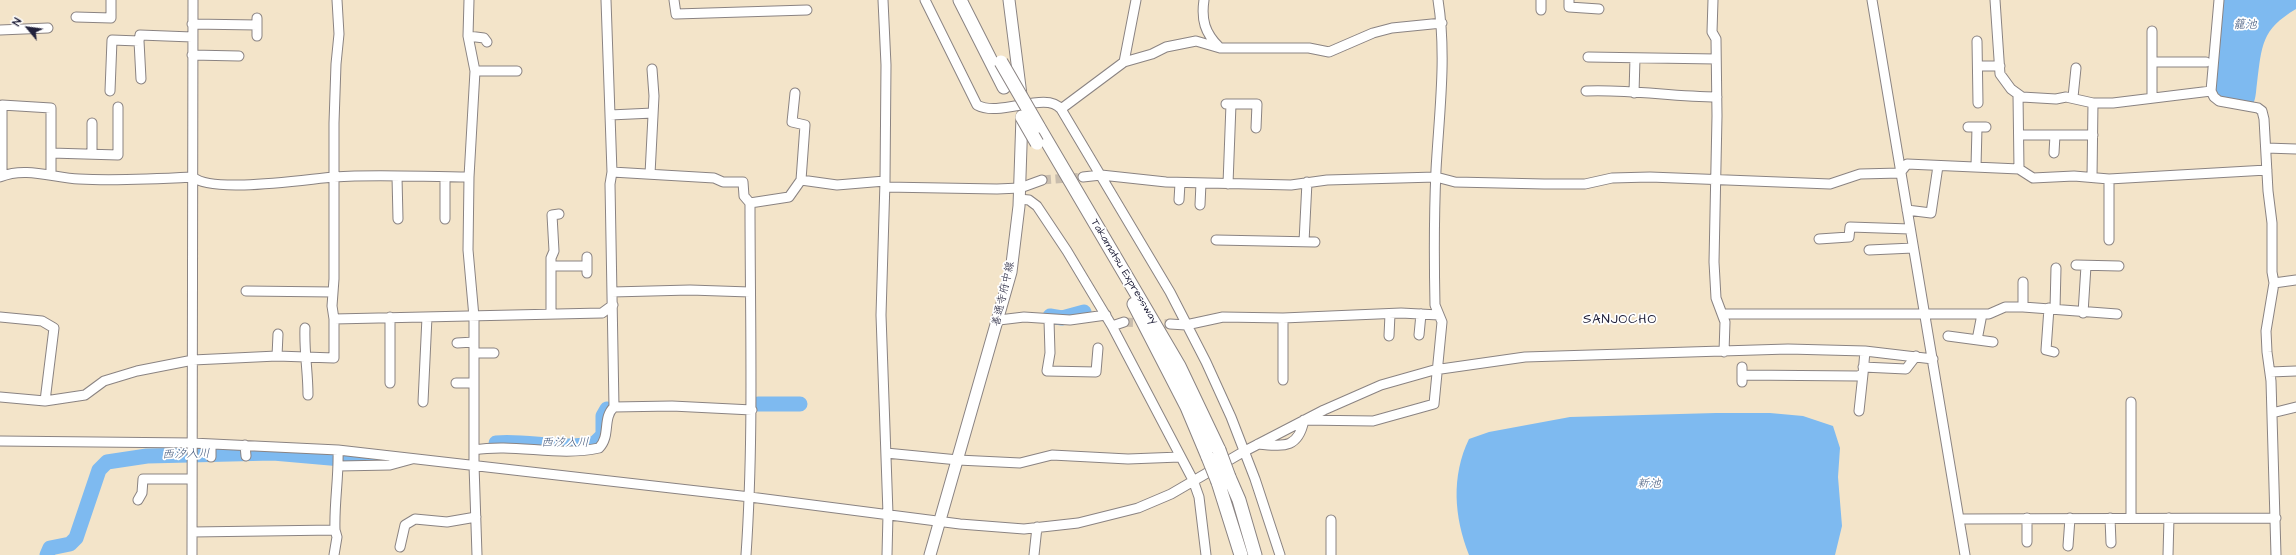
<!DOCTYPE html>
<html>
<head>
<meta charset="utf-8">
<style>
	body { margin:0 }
	#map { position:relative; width:2296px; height:555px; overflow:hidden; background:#f3e4c9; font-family:"Architects Daughter",sans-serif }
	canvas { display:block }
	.north { position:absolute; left:8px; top:8px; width:40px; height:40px; -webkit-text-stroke:3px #fff; paint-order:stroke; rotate:299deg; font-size:11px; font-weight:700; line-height:16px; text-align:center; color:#22223b }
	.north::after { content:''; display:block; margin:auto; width:14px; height:18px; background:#22223b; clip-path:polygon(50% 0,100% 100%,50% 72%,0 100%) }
</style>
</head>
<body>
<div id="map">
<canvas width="2296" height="555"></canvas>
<div class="north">N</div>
</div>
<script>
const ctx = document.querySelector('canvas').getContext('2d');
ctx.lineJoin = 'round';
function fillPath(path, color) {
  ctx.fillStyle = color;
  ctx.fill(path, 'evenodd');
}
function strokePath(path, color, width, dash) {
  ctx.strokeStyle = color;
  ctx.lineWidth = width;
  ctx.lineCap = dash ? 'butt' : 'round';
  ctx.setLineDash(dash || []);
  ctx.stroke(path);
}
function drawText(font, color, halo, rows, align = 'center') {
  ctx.font = font + ' "Architects Daughter","Klee One",sans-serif';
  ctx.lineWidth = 3.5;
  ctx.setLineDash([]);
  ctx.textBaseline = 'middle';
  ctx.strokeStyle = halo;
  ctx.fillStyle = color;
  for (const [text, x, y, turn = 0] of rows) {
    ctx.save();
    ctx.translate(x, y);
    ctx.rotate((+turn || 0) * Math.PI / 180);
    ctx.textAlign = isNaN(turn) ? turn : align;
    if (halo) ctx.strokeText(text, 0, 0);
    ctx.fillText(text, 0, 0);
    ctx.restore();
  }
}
const water = new Path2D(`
	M2223 0H2296V9C2261 30 2262 45 2257 83 2256 90 2256 99 2253 104L2219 99 2214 91Z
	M1716 413H1770L1803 416 1833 426 1840 448 1838 477 1842 526 1835 555H1469C1454 517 1451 476 1469 439L1489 432 1570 417Z`);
const river = new Path2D(`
	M1050 316 1062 318 1084 312
	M758 404H800
	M496 443C527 440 566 451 595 443L603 435V416L607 409
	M47 555 50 548 70 544 76 538 99 470 107 462 147 456 273 453 376 462`);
const minorTunnel = new Path2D(`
	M1042 180 1083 177
	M1124 322 1170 324`);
const minor = new Path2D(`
	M469 0 468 36 475 71 469 177 468 250 474 317V465L477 555
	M606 0 612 172 610 184 614 407
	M674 0 676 14 807 10
	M883 0 886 65 885 181 881 315 888 514 887 555
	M925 0 977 105C1000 118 1046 90 1061 109L1170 292 1206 362 1231 417 1255 479 1280 555
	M1204 0C1201 20 1205 33 1219 47
	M1541 0V10
	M1569 0V7L1599 9
	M1713 0 1712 32 1716 39 1717 116 1714 262 1716 298 1725 322 1724 352
	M1872 0 1965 555
	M1995 0 2000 74 2011 89 2022 97 2056 99 2066 97 2093 103H2113L2211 91
	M2219 0 2211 91 2214 97 2219 101 2258 108 2262 111 2264 119 2268 191 2272 223V272L2274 283 2266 331 2267 352 2271 381 2276 555
	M76 17 111 18V0
	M257 18V36
	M192 24 257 25
	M0 30 48 28
	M2152 31V98
	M468 36 484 38 487 42
	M139 41 141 79
	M1977 41 1978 103
	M192 55 239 56
	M1588 57 1716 59
	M1124 62 1136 0
	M2152 62H2206
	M1978 66H2000
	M475 71H517
	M110 91 112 40 139 41 140 35 192 37
	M1586 91C1630 89 1673 97 1717 97
	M795 93 792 122 805 125 801 180
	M1634 93 1635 58
	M2018 95 2019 169
	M2073 97 2076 68
	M1226 104H1257L1256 128
	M1061 109 1124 62 1152 54 1166 47 1196 41 1220 48H1309L1329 52 1373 33 1392 28 1442 23
	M610 115 653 113
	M92 123V154
	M1968 127H1986
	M2019 135H2093
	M2266 148 2296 149
	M51 153 118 155V107
	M2054 153 2055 135
	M1976 167 1977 127
	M612 172 714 178 723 182H743L744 196 750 203C750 320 754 438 746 555
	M650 174 654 96 652 69
	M2 176V105L51 108V174
	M0 177C25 166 54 178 79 179 117 181 155 179 193 177 212 194 307 179 334 177 379 174 424 177 469 177
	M397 177 398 219
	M1083 177 1101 175 1166 182 1291 185 1327 180 1436 177 1455 182 1544 184H1585L1612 178 1650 177 1830 184 1860 174 1900 173 1907 164 2019 169 2033 178 2074 176 2109 179 2267 170
	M2092 177 2093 103
	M2109 179V240
	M1228 184 1231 104
	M885 187 997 189 1020 188 1042 180
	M1019 199 1029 200 1037 206 1067 251 1112 326 1193 480 1199 497 1206 555
	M1179 200 1180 183
	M750 203 789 197 801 180 837 185 885 181
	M1200 205 1201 183
	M1907 210 1931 213 1938 166
	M445 219V177
	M1819 239 1849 237 1850 227 1910 229
	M1216 240 1315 242
	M1304 242 1307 182
	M1869 250 1913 248
	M587 257V273
	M2076 265 2119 266
	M551 266H587
	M2023 282V307
	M2274 283 2296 280
	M246 291 333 292
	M612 292 690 290 750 292
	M2049 308 2046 350 2054 352
	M2055 309 2056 268
	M551 313V258L554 251 552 215 559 214
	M2083 313 2086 266
	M1723 314H1989L2005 307H2023L2117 314
	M0 317 42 321 54 328 45 401
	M390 317V383
	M334 319 602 313 613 305
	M999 320 1024 317 1070 320 1106 315
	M1049 320 1050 353 1047 371 1096 372 1098 348
	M1170 324 1186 325 1223 317 1283 318 1401 313 1439 315
	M1112 326 1124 322
	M305 328C304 351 308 372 308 395
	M1419 335 1421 314
	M1389 336 1390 314
	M1948 336 1993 342
	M1977 340 1982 314
	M457 343 474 342
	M474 353H494
	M277 356 278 334
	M1863 367 1906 369 1916 356
	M2270 372 2296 371
	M1742 375 1858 376 1863 374 1865 351
	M1283 380V318
	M1742 382V367
	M456 383H474
	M0 397 45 401 85 395 104 381 137 371 193 360 277 356 334 358V319L332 306 334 279V123L336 64 339 34 337 0
	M423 402 427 317
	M1859 411 1863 374
	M2272 413 2296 407
	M0 441 192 443 338 450 750 497 960 524 1024 529 1078 523 1138 508 1171 494 1243 452 1324 410 1381 385 1434 370 1525 357 1788 349 1865 351 1933 359
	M1258 444C1282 446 1298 450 1304 420L1373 421 1434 404 1442 322 1435 305C1434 260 1434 215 1436 170 1439 114 1447 56 1438 0
	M245 445 246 456
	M474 450C515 443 558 457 599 448 611 436 602 418 614 407L672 406 752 410
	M886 453 958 460 1020 463 1052 455 1128 459 1180 457
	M211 457V444
	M339 466 390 465 412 459
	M138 500 142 493 143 479H191
	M2027 518V542
	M2110 518 2111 543
	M2131 518V402
	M1959 519 2276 518
	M1331 520V555
	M335 530C334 503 339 477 338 450
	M192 532 335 530 337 537 334 555
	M2068 546 2070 518
	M400 547 405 525 415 519 447 522 476 517
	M192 555 193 0
	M1034 555 1037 527
	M2168 555 2169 518`);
const major = new Path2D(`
	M1009 0 1021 95
	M930 555 1011 272 1019 206 1022 116`);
const highway = new Path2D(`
	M960 0 1004 87
	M1038 126 1179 366 1219 450
	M1134 304 1187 407 1208 457
	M1229 477 1239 500 1255 555
	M1218 482 1241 555`);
const highwayBridge = new Path2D(`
	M1001 62 1038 126
	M1022 117 1037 143
	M1219 450 1229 477
	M1208 457 1218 482`);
const streetNames = [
	["Takamatsu Expressway",1124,272,59],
	["善通寺府中線",1004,294,-77]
];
const waterNames = [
	["籠池",2245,25],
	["西汐入川",565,443],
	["西汐入川",186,455,-1],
	["新池",1649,484]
];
const quarterNames = [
	["SANJOCHO",1620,320]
];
fillPath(water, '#7ebaf0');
strokePath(river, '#7ebaf0', 15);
strokePath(minorTunnel, '#c9bdad', 9, [9, 4.5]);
strokePath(minor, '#8a8382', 11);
strokePath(major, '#8a8382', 13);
strokePath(highway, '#8a8382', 15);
strokePath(minor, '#fff', 9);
strokePath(major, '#fff', 11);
strokePath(highway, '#fff', 13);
strokePath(highwayBridge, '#8a8382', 15, []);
strokePath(highwayBridge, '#fff', 13);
drawText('11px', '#22223b', '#fff', streetNames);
drawText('italic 12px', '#42577a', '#fff', waterNames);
ctx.letterSpacing = '1px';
drawText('13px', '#22223b', '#fff', quarterNames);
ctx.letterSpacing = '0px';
</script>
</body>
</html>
